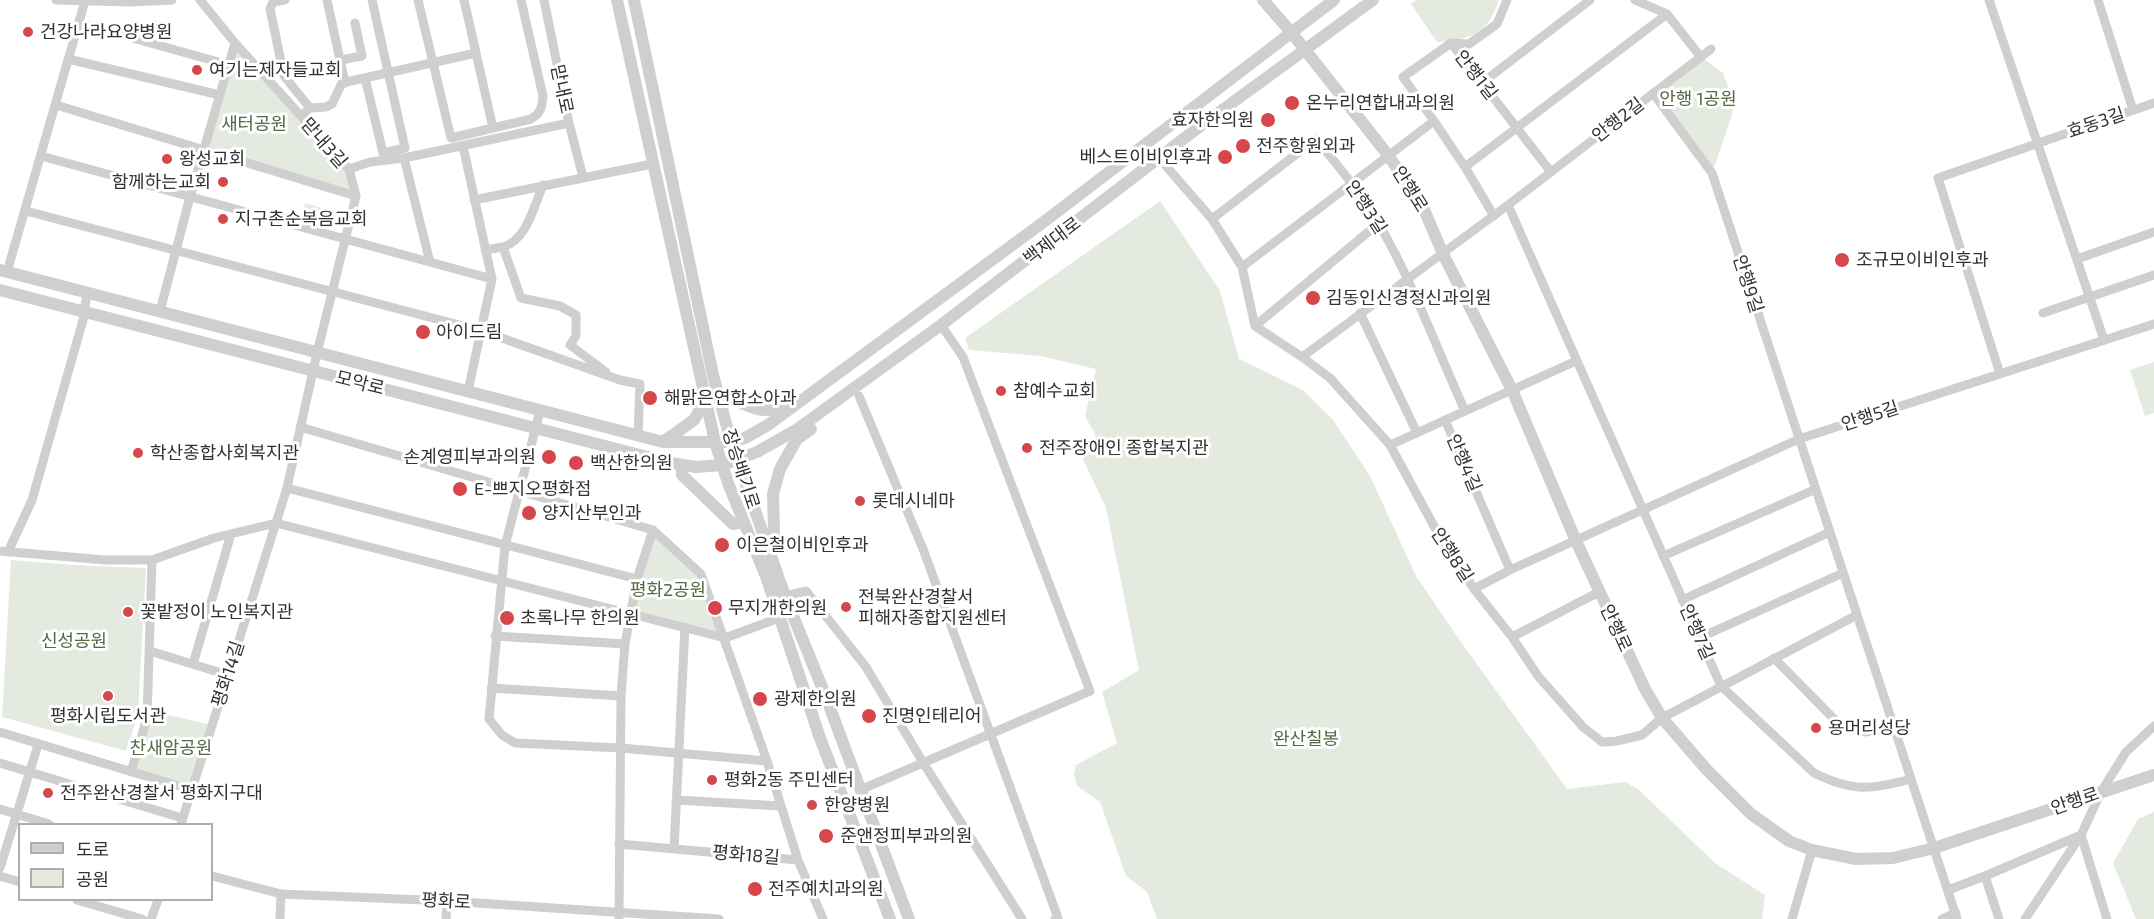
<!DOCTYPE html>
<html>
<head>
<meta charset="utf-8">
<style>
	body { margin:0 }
	#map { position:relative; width:2154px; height:919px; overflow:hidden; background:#fff; font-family:"Exo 2","Noto Sans KR",sans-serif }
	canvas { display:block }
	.legend { position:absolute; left:18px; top:823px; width:195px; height:78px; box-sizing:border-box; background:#fff; border:2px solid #adadad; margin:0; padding:8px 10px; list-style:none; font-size:18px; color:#323232 }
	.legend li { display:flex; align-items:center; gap:12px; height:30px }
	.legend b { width:30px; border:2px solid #adadad }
</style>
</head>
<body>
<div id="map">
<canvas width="2154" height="919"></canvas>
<ul class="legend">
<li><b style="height:8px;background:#cfcfcf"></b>도로</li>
<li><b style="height:16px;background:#e4eadf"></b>공원</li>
</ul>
</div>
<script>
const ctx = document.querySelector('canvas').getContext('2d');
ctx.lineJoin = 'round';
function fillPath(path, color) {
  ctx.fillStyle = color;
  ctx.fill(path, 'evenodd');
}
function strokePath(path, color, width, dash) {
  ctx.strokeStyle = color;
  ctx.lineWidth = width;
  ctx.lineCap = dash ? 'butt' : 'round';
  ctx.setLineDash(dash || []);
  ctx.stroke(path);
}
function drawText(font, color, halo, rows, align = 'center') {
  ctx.font = font + ' "Exo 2","Noto Sans KR",sans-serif';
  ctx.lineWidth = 6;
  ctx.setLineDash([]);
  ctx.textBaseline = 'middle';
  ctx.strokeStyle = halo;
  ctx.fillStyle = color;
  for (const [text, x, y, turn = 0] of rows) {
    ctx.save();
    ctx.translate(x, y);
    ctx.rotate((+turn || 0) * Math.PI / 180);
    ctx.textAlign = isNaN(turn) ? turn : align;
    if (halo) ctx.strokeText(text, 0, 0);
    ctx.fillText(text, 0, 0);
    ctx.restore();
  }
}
const green = new Path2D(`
	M1417 0H1499C1487 35 1471 39 1437 42L1411 4Z
	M235 43 349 169 356 196 204 150Z
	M1700 56 1723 73 1734 102 1731 118 1712 173 1653 93Z
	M1160 201 1220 291 1239 359 1303 390 1333 420 1370 476 1416 576 1461 642 1567 789 1625 782 1638 789 1715 863 1765 895 1762 919H1157L1147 892 1126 876 1100 802 1077 786 1074 775 1076 765 1117 743 1102 692 1139 670 1106 508 1080 453 1096 436 1085 416 1096 369 1040 356 969 350 965 338Z
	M305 203 321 208 314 231 299 227Z
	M2154 362V413L2145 416 2130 370Z
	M653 530 701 574 725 638 631 613Z
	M11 560 73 565 146 568 138 715 126 751 2 717Z
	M147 710 212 725 192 790 131 772Z
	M2154 812V919H2136L2113 863 2138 819Z`);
const minor = new Path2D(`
	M56 0 131 2 172 0
	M285 0 273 2 270 9 284 76 310 108
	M327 0 345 83
	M418 0 451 138 531 119C541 113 542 107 543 96L521 0
	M464 0 493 128
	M544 0 569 123 583 177
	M1635 0 1667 14 1700 56
	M1989 0 2104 340
	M2098 0 2133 110
	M79 23 229 65
	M1451 43 1551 172
	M68 59 220 95
	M340 60 362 56 355 23
	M365 78 383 153 405 148 372 0
	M1482 83 1590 0
	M1653 93 1712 173 1957 919
	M56 105 356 196
	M301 116 310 108 326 107 332 104 342 83 476 53
	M1434 121 1465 167 1494 216
	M463 146 492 279 468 391
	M41 156 492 279
	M404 158 430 262
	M1159 158 1212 219 1242 267 1255 326 1302 357 1330 378 1390 445 1435 528 1474 589 1512 637 1538 676 1583 727 1602 742 1617 741 1642 735 1662 718 1857 615
	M1465 167 1667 14
	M349 169 370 162 404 158 569 123
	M474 200 652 164
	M1508 205 1721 686 1814 773C1853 792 1870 790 1911 779
	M26 211 482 331 620 380 640 384 638 436
	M1212 219 1316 139C1338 166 1361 193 1379 224 1413 283 1437 349 1465 411
	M503 247C527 240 534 206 543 185
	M485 250 503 247 521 298 560 306 576 315V336L570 345 606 372
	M2077 259 2154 232
	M1242 267 1434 121 1403 77 1451 43 1469 44 1497 24 1507 0
	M7 272 85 1
	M160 311 190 197 235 43
	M1360 313 1417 433
	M2043 313 2154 275
	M1255 326 1379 223
	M1302 357 1508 205 1711 49
	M2000 374 1938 178 2154 103
	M859 396 923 549 1058 918 1055 919
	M540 411 505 546 489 719 502 735 515 743 621 748 767 761
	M1445 420 1510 570
	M300 427 653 530 701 574 767 761 798 860 823 919
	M1390 445 1576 361
	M287 488 637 579
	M0 551 105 560H152L214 538 276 523 725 638 779 618
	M8 552 32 500 83 320 87 294
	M1663 556 1816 489
	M1474 589 1510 570 1799 439 2154 324
	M785 596 806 591 866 667 924 764 1022 919
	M1682 600 1830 532
	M495 636 625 644
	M1512 637 1599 592
	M1699 638 1843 573
	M150 651 228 675
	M1774 658 1839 724C1858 736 1874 732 1894 727
	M193 664 231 534
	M491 688 621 696
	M0 732 192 790
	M0 763 182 818
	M131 772 147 718 152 560
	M860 790 1090 691 963 357 941 325
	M676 800 781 806
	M0 809 49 824
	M181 824 287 488 317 353 356 196 349 169 235 43 200 0
	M619 844 798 860
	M674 849 685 627
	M0 868 38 745
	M0 876 20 882
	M212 876 281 894 447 901 719 919
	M1948 890 1985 876
	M77 900 142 919
	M151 919 158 900
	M280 919 281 894
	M446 919 447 901
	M619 919 621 696 625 644 637 579 653 530
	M1792 919 1812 850
	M1942 919 1956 913
	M1999 919 1985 876 2081 835 2107 919
	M2025 919 2081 835 2101 792 2126 752 2154 726`);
const tertiary = new Path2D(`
	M617 0 715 442 728 483 767 579 820 738 890 919
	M634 0 713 375 731 442 785 596 824 692 909 919
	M1263 0 1291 32 1388 155 1423 207 1443 254 1512 390 1576 541 1645 689 1662 718 1707 770 1751 814 1789 841 1812 850 1856 859 1893 858 1934 848 2154 775
	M0 270 663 442H731L745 438 768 425 1045 221 1334 0
	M0 290 671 463 696 467 722 465 757 452 796 430 941 325 1199 127 1373 0
	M718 394C735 396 758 418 777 407L783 414
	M663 442 694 420 706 399
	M682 465V475L733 524 743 522
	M764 539 774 533 773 494 780 469 797 439 811 429`);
const markers = [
	[28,32,6,"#d5474a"],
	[197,70,6,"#d5474a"],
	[1292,103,8,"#d5474a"],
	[1268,120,8,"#d5474a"],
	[1243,146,8,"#d5474a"],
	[1225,157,8,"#d5474a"],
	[167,159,6,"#d5474a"],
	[223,182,6,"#d5474a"],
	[223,219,6,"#d5474a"],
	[1842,260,8,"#d5474a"],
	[1313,298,8,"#d5474a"],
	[423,332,8,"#d5474a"],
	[1001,391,6,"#d5474a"],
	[650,398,8,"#d5474a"],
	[1027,448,6,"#d5474a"],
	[138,453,6,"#d5474a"],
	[549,457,8,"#d5474a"],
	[576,463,8,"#d5474a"],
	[460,489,8,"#d5474a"],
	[860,501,6,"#d5474a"],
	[529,513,8,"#d5474a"],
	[722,545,8,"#d5474a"],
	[846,607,6,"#d5474a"],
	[715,608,8,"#d5474a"],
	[128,612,6,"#d5474a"],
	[507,618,8,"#d5474a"],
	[108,696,6,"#d5474a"],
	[760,699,8,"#d5474a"],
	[869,716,8,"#d5474a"],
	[1816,728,6,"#d5474a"],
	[712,780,6,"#d5474a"],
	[48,793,6,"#d5474a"],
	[812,805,6,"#d5474a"],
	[826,836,8,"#d5474a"],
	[755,889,8,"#d5474a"]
];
const poiNames = [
	["건강나라요양병원",40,32],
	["여기는제자들교회",209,70],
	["온누리연합내과의원",1306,103],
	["효자한의원",1254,120,"right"],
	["전주항원외과",1256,146],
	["베스트이비인후과",1212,157,"right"],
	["왕성교회",179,159],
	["함께하는교회",211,182,"right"],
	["지구촌순복음교회",235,219],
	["조규모이비인후과",1856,260],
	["김동인신경정신과의원",1326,298],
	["아이드림",436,332],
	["참예수교회",1013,391],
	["해맑은연합소아과",664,398],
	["전주장애인 종합복지관",1039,448],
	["학산종합사회복지관",150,453],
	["손계영피부과의원",536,457,"right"],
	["백산한의원",590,463],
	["E-쁘지오평화점",474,489],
	["롯데시네마",872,501],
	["양지산부인과",542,513],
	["이은철이비인후과",736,545],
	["전북완산경찰서",858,597],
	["피해자종합지원센터",858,618],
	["무지개한의원",728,608],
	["꽃밭정이 노인복지관",140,612],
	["초록나무 한의원",520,618],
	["광제한의원",774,699],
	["평화시립도서관",108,716,"center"],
	["진명인테리어",882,716],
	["용머리성당",1828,728],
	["평화2동 주민센터",724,780],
	["전주완산경찰서 평화지구대",60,793],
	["한양병원",824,805],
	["준앤정피부과의원",840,836],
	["전주예치과의원",768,889]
];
const streetNames = [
	["안행1길",1476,75,52],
	["맏내로",562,89,78],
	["안행2길",1618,120,-38],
	["효동3길",2096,123,-19],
	["맏내3길",324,143,49],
	["안행로",1410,189,58],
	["안행3길",1366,207,57],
	["백제대로",1052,241,-37],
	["안행9길",1748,284,72],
	["모악로",360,383,14],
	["안행5길",1870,416,-18],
	["안행4길",1464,463,67],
	["장승배기로",741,469,72],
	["안행8길",1452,555,57],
	["안행로",1616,628,65],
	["안행7길",1697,632,66],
	["평화14길",228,674,-72],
	["안행로",2075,801,-19],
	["평화18길",746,855,5],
	["평화로",446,901,3]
];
const parkNames = [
	["안행 1공원",1698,99],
	["새터공원",254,124],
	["평화2공원",668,590],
	["신성공원",74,641],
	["완산칠봉",1306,739],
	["찬새암공원",171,748]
];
fillPath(green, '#e4eadf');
strokePath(minor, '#cfcfcf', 9);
strokePath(tertiary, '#cfcfcf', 12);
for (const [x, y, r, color] of markers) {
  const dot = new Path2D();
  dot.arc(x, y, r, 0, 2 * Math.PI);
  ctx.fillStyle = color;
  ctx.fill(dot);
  strokePath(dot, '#fff', 2);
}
drawText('18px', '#323232', '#fff', poiNames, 'left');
drawText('18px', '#323232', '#fff', streetNames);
drawText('18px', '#536a43', '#fff', parkNames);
</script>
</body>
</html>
